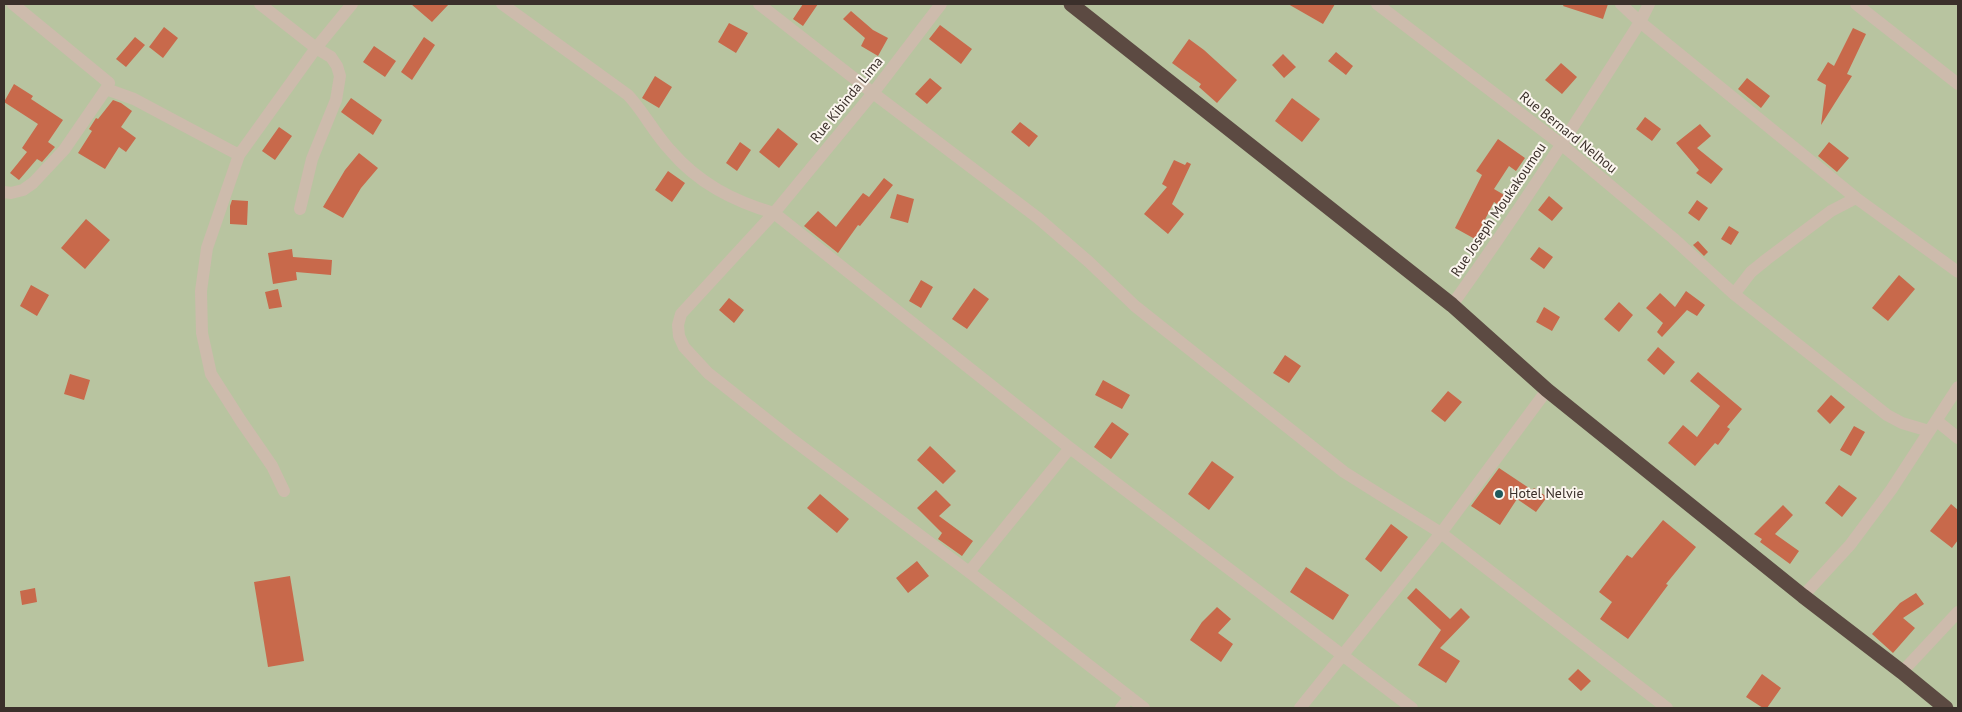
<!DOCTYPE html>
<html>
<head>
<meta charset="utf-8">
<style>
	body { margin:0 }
	#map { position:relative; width:1962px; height:712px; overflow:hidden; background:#f4ebe1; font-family:"PT Sans",sans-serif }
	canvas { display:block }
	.frame { position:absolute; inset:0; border:5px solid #3b302b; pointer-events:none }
</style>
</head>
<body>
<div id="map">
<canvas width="1962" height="712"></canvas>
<div class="frame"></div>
</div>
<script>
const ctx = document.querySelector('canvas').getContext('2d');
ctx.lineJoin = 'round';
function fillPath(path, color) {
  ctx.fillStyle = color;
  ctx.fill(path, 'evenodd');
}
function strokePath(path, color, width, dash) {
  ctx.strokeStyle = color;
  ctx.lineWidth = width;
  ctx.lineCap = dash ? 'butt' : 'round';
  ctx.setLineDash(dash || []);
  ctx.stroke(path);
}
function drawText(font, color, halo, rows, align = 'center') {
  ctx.font = font + ' "PT Sans",sans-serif';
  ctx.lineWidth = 4;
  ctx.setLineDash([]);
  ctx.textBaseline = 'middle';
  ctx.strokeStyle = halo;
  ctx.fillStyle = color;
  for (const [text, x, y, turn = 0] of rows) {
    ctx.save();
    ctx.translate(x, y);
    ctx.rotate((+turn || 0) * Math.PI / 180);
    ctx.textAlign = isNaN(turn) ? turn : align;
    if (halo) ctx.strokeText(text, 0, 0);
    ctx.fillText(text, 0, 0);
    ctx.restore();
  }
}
const green = new Path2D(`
	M4 4H1958V708H4Z`);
const building = new Path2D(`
	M411 4H449L432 22Z
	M803 4H818L803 26 793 19Z
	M1288 4H1335L1323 24Z
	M1564 4H1608L1603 19 1563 6Z
	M851 11 873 30 888 38 878 56 861 46 865 38 843 19Z
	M729 23 748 33 736 53 718 42Z
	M940 25 972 49 961 64 929 39Z
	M164 27 178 38 163 58 149 47Z
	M1853 28 1866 34 1847 74 1852 76 1821 125 1826 85 1817 80 1828 62 1834 66Z
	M135 37 145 45 126 67 116 59Z
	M424 37 435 45 412 80 401 72Z
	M1189 39 1204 50 1237 80 1217 103 1199 87 1201 84 1172 63Z
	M374 46 396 61 385 77 363 62Z
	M1336 52 1353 66 1346 75 1328 61Z
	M1283 54 1296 67 1284 78 1272 65Z
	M1561 63 1577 77 1562 94 1545 80Z
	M655 76 672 87 659 108 642 98Z
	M930 78 942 88 927 104 915 94Z
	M1747 78 1770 96 1761 108 1738 89Z
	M14 84 33 96 31 99 63 120 48 142 55 147 42 162 37 159 19 180 10 173 27 152 22 148 38 124 4 102Z
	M351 98 382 120 373 135 341 112Z
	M1292 98 1320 119 1302 142 1275 121Z
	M113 100 121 103 132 111 121 127 136 138 126 152 119 147 105 169 78 153 92 131 89 129 96 118 98 119Z
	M1645 117 1661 129 1652 141 1636 129Z
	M1020 122 1038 136 1029 147 1011 132Z
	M1700 124 1711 136 1697 148 1723 169 1711 184 1696 173 1699 170 1676 143Z
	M279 127 292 136 275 160 262 151Z
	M778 128 798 144 779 168 759 152Z
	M1498 139 1525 158 1516 171 1509 166 1494 189 1506 196 1500 206 1494 202 1475 239 1455 228 1482 175 1476 171Z
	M740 142 751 150 737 171 726 163Z
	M1829 142 1849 158 1837 172 1818 156Z
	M359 153 378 168 361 188 343 218 323 207 345 170Z
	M1174 160 1185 165 1187 162 1191 164 1172 204 1184 214 1168 234 1144 214 1167 187 1162 184Z
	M668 171 685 183 672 202 655 190Z
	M884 178 893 185 860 226 858 225 838 253 804 226 818 211 836 227 863 193 869 197Z
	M897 194 914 199 908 223 890 218Z
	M1549 196 1563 208 1552 221 1538 210Z
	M232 200 248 201 247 225 230 224V206Z
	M1697 200 1708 208 1699 221 1688 213Z
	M86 219 110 240 85 269 61 248Z
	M1729 226 1739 232 1731 245 1721 239Z
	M1698 241 1708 252 1704 256 1693 245Z
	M1539 247 1553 257 1544 269 1530 259Z
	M292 249 293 257 332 260 331 275 296 272 297 280 273 284 268 253Z
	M1899 275 1915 289 1888 321 1872 308Z
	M921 280 933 287 921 308 909 301Z
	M31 285 49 295 37 316 20 306Z
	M974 288 989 299 967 329 952 319Z
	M278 289 282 307 269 309 265 292Z
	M1686 291 1705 305 1697 316 1687 310 1662 337 1657 332 1663 323 1646 308 1660 293 1675 307Z
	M729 298 744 310 734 323 719 310Z
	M1619 302 1633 315 1619 332 1604 319Z
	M1544 307 1560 317 1552 331 1536 322Z
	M1658 347 1675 362 1664 375 1647 360Z
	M1285 355 1301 366 1289 383 1273 373Z
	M1698 372 1742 409 1727 427 1730 429 1718 445 1715 443 1695 466 1668 443 1683 425 1697 437 1720 406 1690 381Z
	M70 374 90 380 84 400 64 394Z
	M1103 380 1130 395 1122 409 1095 395Z
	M1448 391 1462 402 1445 422 1431 411Z
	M1831 395 1845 407 1830 424 1817 411Z
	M1112 422 1129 434 1111 459 1094 447Z
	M1854 426 1865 432 1851 456 1840 450Z
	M930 446 956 471 943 484 917 460Z
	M1212 461 1234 477 1209 510 1188 494Z
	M1499 468 1532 490 1534 488 1547 497 1536 512 1517 499 1500 525 1471 506Z
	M1839 485 1857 498 1842 517 1825 503Z
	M936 490 951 505 939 516 973 541 962 556 938 539 942 533 917 508Z
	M820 494 849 519 837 533 807 508Z
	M1951 504 1958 510V540L1952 548 1930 531Z
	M1783 505 1793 515 1775 534 1799 551 1790 564 1760 542 1762 539 1754 534Z
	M1663 520 1696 547 1666 584 1668 585 1628 639 1600 619 1612 602 1599 592 1627 555 1632 558Z
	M1391 524 1408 537 1381 572 1365 559Z
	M917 561 929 576 908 593 896 578Z
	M1306 567 1349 595 1333 620 1290 592Z
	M290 576 304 661 268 667 254 582Z
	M35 588 37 602 22 605 20 591Z
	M1416 588 1450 619 1461 608 1470 617 1440 648 1460 661 1446 683 1418 665 1441 630 1407 598Z
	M1916 593 1924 604 1903 618 1915 628 1893 653 1872 634 1900 603Z
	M1217 607 1231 619 1218 633 1233 644 1221 662 1190 640 1202 622Z
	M1578 669 1591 681 1581 691 1568 679Z
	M1762 674 1781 688 1767 708H1763L1746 697Z`);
const minor = new Path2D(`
	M13 4 109 83 106 89 134 99 239 155
	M260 4 316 48 331 57 337 66 340 76 336 100 312 159 300 209
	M502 4 628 95C644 112 654 133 670 150 698 183 733 201 774 213L1070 448 1412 708
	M759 4 873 93 1038 218 1089 262 1135 306 1344 472 1441 533 1667 708
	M941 4 873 93 774 213 681 314 678 325 679 336 684 347 708 373 789 437 969 572 1144 708
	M1377 4 1562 145 1673 238 1734 294 1887 415 1902 423 1929 431
	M1621 4 1640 22 1856 198 1958 272
	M1856 4 1958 84
	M4 192 11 193 23 190 33 183 64 150 106 89
	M1734 294 1751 272 1767 259 1831 211 1856 198
	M1452 305C1518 213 1579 118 1640 22L1649 4
	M1937 421 1958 438
	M284 491 272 466 241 421 211 374 202 333 201 291 207 248 239 155 316 48 352 4
	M969 572 1070 448
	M1803 596 1850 545 1891 490 1958 387
	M1902 672 1958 612
	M1121 708 1130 697
	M1300 708 1441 533 1547 390`);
const highway = new Path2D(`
	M1071 4 1452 305 1547 390 1803 596 1902 672 1946 708`);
const markers = [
	[1499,494,5,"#1f5a5e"]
];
const streetNames = [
	["Rue Kibinda Lima",847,100,-51],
	["Rue Bernard Nelhou",1568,133,39],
	["Rue Joseph Moukakoumou",1499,210,-56]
];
const poiNames = [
	["Hotel Nelvie",1509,494]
];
fillPath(green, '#b8c4a0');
fillPath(building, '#c8694b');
strokePath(minor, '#cdbbac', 12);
strokePath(highway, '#5c4a42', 15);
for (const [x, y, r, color] of markers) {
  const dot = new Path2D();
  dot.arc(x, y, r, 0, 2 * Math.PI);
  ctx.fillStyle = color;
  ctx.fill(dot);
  strokePath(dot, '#fbf5ee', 2);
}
drawText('14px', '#3b302b', '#fbf5ee', streetNames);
drawText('14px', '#3b302b', '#fbf5ee', poiNames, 'left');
</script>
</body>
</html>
